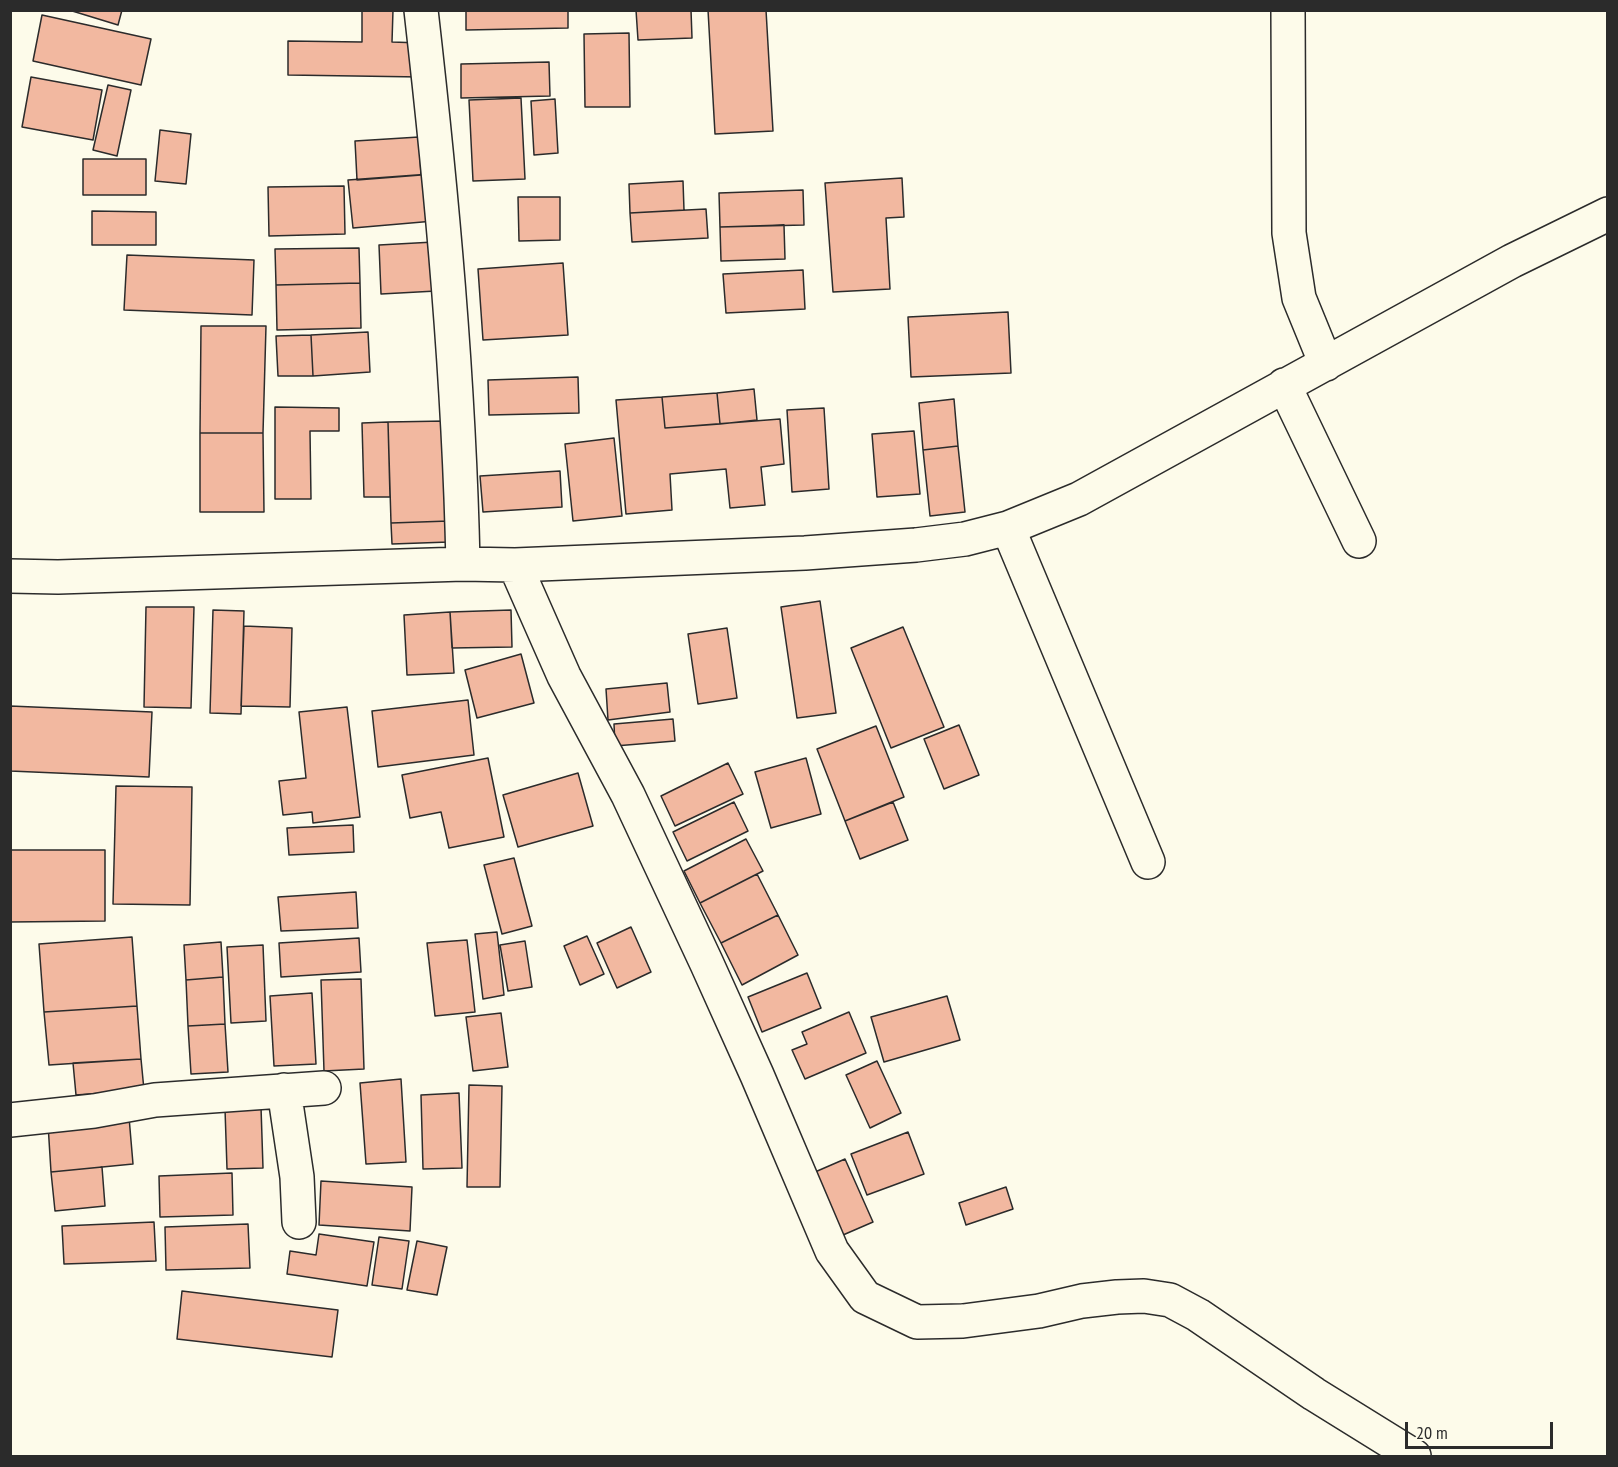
<!DOCTYPE html>
<html>
<head>
<meta charset="utf-8">
<style>
	body { margin:0 }
	#map { position:relative; width:1618px; height:1467px; overflow:hidden; background:#fdfbea; font-family:"PT Sans Narrow",sans-serif }
	canvas { display:block }
	.frame { position:absolute; inset:0; border:12px solid #2b2b2b; pointer-events:none }
	.scale { position:absolute; left:1405px; top:1422px; width:148px; height:27px; box-sizing:border-box; border:3px solid #2b2b2b; border-top:0; padding-left:8px; font-size:18px; line-height:21px; white-space:nowrap; color:#2b2b2b; -webkit-text-stroke:4px #fdfbea; paint-order:stroke }
</style>
</head>
<body>
<div id="map">
<canvas width="1618" height="1467"></canvas>
<div class="frame"></div>
<div class="scale">20 m</div>
</div>
<script>
const ctx = document.querySelector('canvas').getContext('2d');
ctx.lineJoin = 'round';
function fillPath(path, color) {
  ctx.fillStyle = color;
  ctx.fill(path, 'evenodd');
}
function strokePath(path, color, width, dash) {
  ctx.strokeStyle = color;
  ctx.lineWidth = width;
  ctx.lineCap = dash ? 'butt' : 'round';
  ctx.setLineDash(dash || []);
  ctx.stroke(path);
}
const building = new Path2D(`
	M69 10H122L118 25Z
	M362 10H393L392 42 421 43V77L288 75V41L362 42Z
	M466 10H568V28L466 30Z
	M636 10H691L692 38 638 40Z
	M708 10H766L773 131 715 134Z
	M42 15 151 39 141 85 33 61Z
	M629 33 630 107H585L584 34Z
	M549 62 550 96 461 98V64Z
	M31 77 102 90 93 140 22 127Z
	M108 85 131 90 117 156 93 150Z
	M521 98 525 179 473 181 469 100Z
	M555 99 558 153 534 155 531 101Z
	M160 130 191 134 186 184 155 181Z
	M419 137 421 175 357 180 355 141Z
	M83 159H146V195H83Z
	M430 174 434 221 353 228 348 180Z
	M902 178 904 217 886 218 890 289 833 292 825 183Z
	M683 181 684 210 630 213 629 184Z
	M344 186 345 234 269 236 268 187Z
	M803 190 804 225 720 227 719 193Z
	M518 197H560V240L519 241Z
	M706 209 708 238 632 242 630 213Z
	M92 211 156 212V245H92Z
	M784 225 785 259 721 261 720 227Z
	M434 242 436 291 381 294 379 245Z
	M359 248 360 283 276 285 275 249Z
	M127 255 254 260 252 315 124 310Z
	M563 263 568 335 483 340 478 269Z
	M803 270 805 309 726 313 723 274Z
	M360 283 361 328 277 330 276 285Z
	M1008 312 1011 373 911 377 908 317Z
	M201 326H266L263 433H200Z
	M368 332 370 372 313 376 311 335Z
	M311 335 313 376H278L276 336Z
	M578 377 579 413 489 415 488 380Z
	M754 389 757 420 720 424 717 393Z
	M717 393 720 424 665 428 662 397Z
	M662 397 665 428 780 419 784 464 761 467 765 505 730 508 726 469 670 474 672 510 626 514 616 400Z
	M954 399 958 446 923 450 919 403Z
	M275 407 339 408V431H310L311 499H275Z
	M824 408 829 489 792 492 787 410Z
	M446 421 449 521 391 523 388 422Z
	M388 422 390 497H364L362 423Z
	M914 431 920 494 877 497 872 434Z
	M200 433H263L264 512H200Z
	M614 438 622 516 573 521 565 444Z
	M958 446 965 512 930 516 923 450Z
	M560 471 562 507 483 512 480 476Z
	M449 521V542L392 544 391 523Z
	M820 601 836 713 797 718 781 607Z
	M146 607H194L191 708 144 707Z
	M213 610 244 611 241 714 210 713Z
	M511 610 512 647 452 648 450 612Z
	M450 612 454 673 407 675 404 615Z
	M244 626 292 628 290 707 241 706Z
	M903 627 944 727 891 748 851 648Z
	M727 628 737 698 698 704 688 634Z
	M521 654 534 703 477 718 465 670Z
	M667 683 670 712 608 720 606 689Z
	M468 700 474 755 378 767 372 711Z
	M10 706 152 712 149 777 10 771Z
	M347 707 360 817 313 823 312 812 283 815 279 781 306 778 299 712Z
	M673 719 675 741 615 746 614 724Z
	M959 725 979 775 944 789 924 739Z
	M876 726 904 797 845 821 817 749Z
	M488 758 504 837 449 848 441 812 410 818 402 775Z
	M806 758 821 814 771 828 755 772Z
	M728 763 743 794 675 826 661 796Z
	M578 773 593 826 518 847 503 795Z
	M116 786 192 787 190 905 113 904Z
	M734 802 748 831 687 861 673 832Z
	M893 802 908 840 860 859 845 821Z
	M353 825 354 852 289 855 287 828Z
	M746 839 763 871 700 903 684 871Z
	M10 850H105V921L10 922Z
	M514 858 532 926 502 934 484 865Z
	M757 874 778 915 721 943 700 903Z
	M356 892 358 928 281 931 278 897Z
	M778 915 798 955 742 985 721 943Z
	M631 927 651 972 617 988 597 943Z
	M497 932 504 995 483 999 475 934Z
	M587 936 604 974 580 985 564 946Z
	M132 937 137 1006 44 1012 39 944Z
	M359 938 361 972 281 977 279 943Z
	M467 940 475 1012 435 1016 427 943Z
	M525 941 532 987 508 991 500 945Z
	M221 942 223 977 186 980 184 945Z
	M263 945 266 1021 231 1023 227 947Z
	M807 973 821 1008 762 1032 748 997Z
	M223 977 225 1024 188 1026 186 980Z
	M361 979 364 1069 324 1071 321 980Z
	M312 993 316 1064 274 1066 270 996Z
	M947 996 960 1040 884 1062 871 1017Z
	M137 1006 141 1059 49 1065 44 1012Z
	M849 1012 866 1053 805 1079 792 1050 807 1044 802 1032Z
	M501 1013 508 1067 473 1071 466 1017Z
	M225 1024 228 1072 191 1074 188 1026Z
	M141 1059 144 1090 76 1095 73 1063Z
	M877 1061 901 1113 870 1128 846 1075Z
	M401 1079 406 1162 366 1164 360 1083Z
	M469 1085 502 1086 500 1187H467Z
	M459 1093 462 1168 423 1169 421 1095Z
	M261 1107 263 1168 227 1169 225 1109Z
	M129 1117 133 1164 51 1172 48 1124Z
	M908 1132 924 1174 867 1195 851 1154Z
	M845 1159 873 1222 843 1235 815 1172Z
	M102 1167 105 1206 55 1211 51 1172Z
	M232 1173 233 1215 160 1217 159 1176Z
	M321 1181 412 1187 410 1231 319 1225Z
	M1006 1187 1013 1209 966 1225 959 1203Z
	M154 1222 156 1261 64 1264 62 1226Z
	M248 1224 250 1268 166 1270 165 1227Z
	M319 1234 374 1242 367 1286 287 1274 290 1251 316 1255Z
	M379 1237 409 1241 402 1289 372 1285Z
	M417 1241 447 1247 437 1295 407 1290Z
	M182 1291 338 1310 332 1357 177 1339Z`);
const minor = new Path2D(`
	M421 10C442 194 459 379 463 564
	M1288 10 1289 233 1299 298 1326 364
	M1284 385 1359 541
	M1008 528 1148 862
	M515 565 564 676 628 795 707 964 757 1075 832 1251 865 1297 917 1322 963 1321 1039 1311 1082 1301 1117 1297 1144 1296 1170 1300 1198 1315 1314 1394 1414 1456
	M10 576 58 577 463 564 515 565 805 553 916 545 965 539 1008 528 1079 499 1512 261 1608 214
	M284 1090 297 1177 299 1222
	M10 1120 94 1111 155 1100 324 1088`);
fillPath(building, '#f2b8a0');
strokePath(building, '#2b2b2b', 1.5);
strokePath(minor, '#2b2b2b', 36);
strokePath(minor, '#fdfbea', 33);
</script>
</body>
</html>
